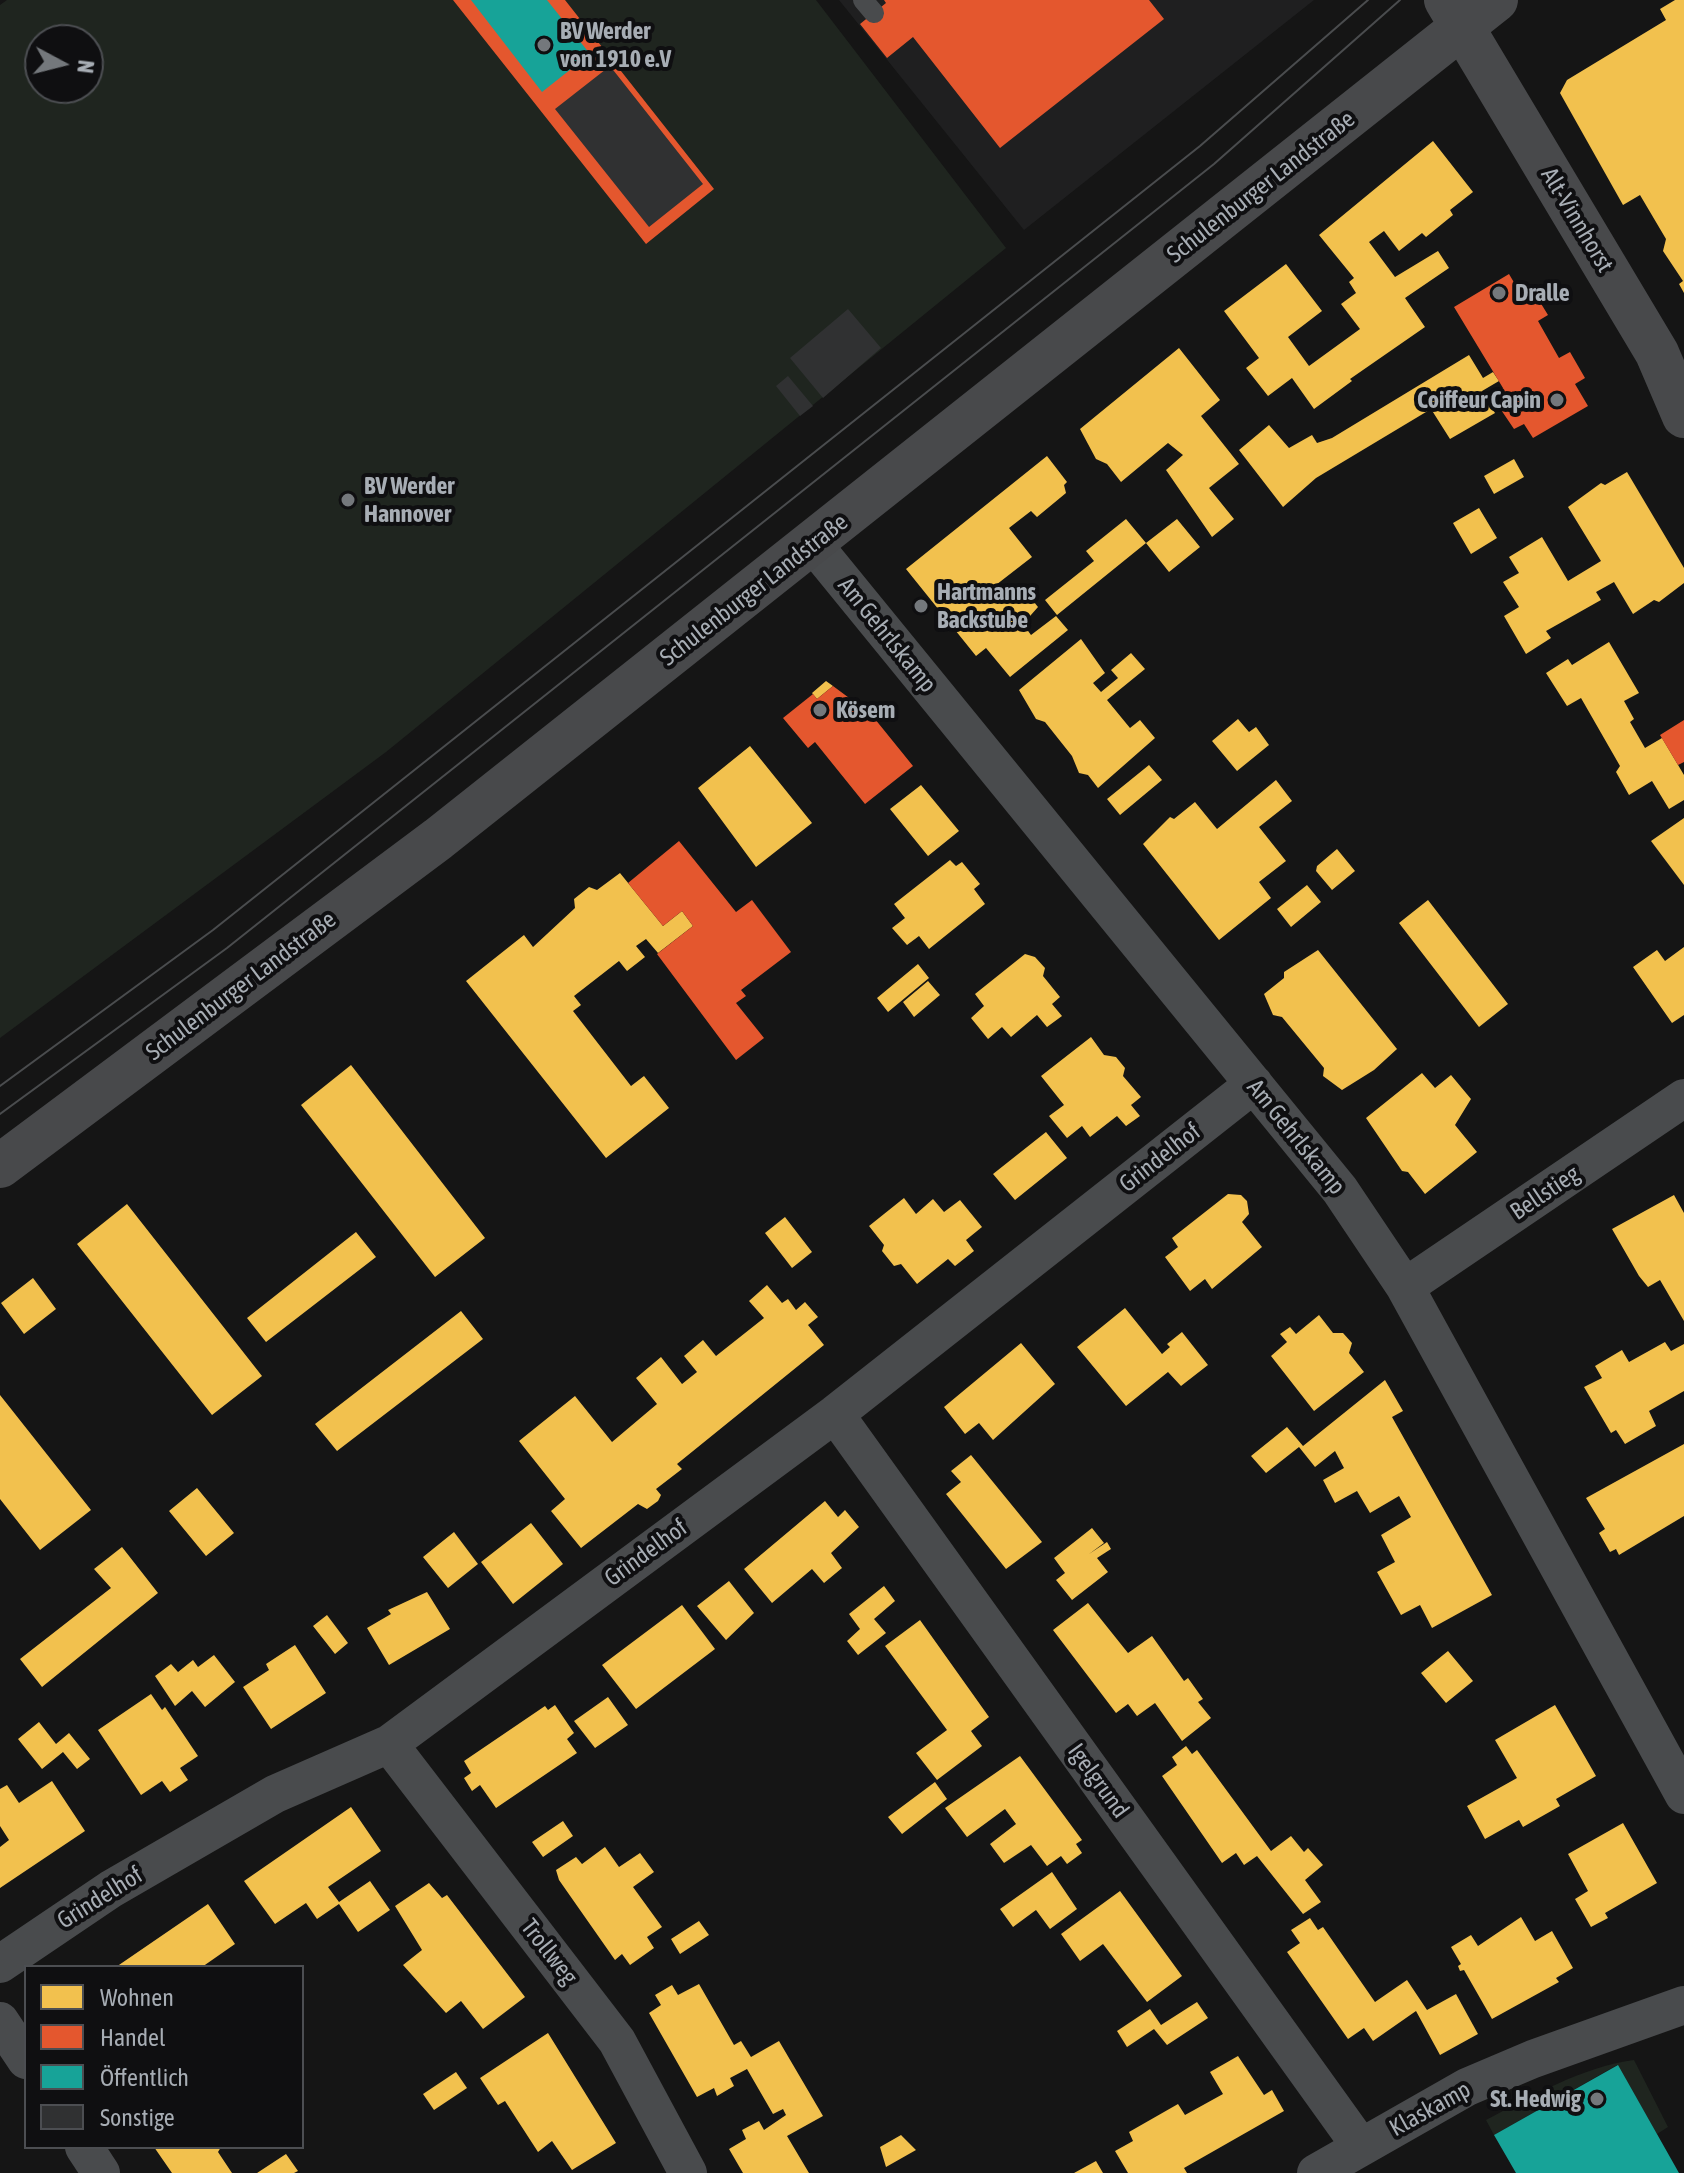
<!DOCTYPE html>
<html>
<head>
<meta charset="utf-8">
<style>
	body { margin:0 }
	#map { position:relative; width:1684px; height:2173px; overflow:hidden; background:#151515; font-family:"Asap Condensed",sans-serif }
	canvas { display:block }
	.legend { position:absolute; left:24px; top:1965px; width:280px; height:184px; box-sizing:border-box; background:#0f0f11; border:2px solid #4c4e52; margin:0; padding:10px 14px; list-style:none; font-size:24px; color:#a7adb4 }
	.legend li { display:flex; align-items:center; gap:16px; height:40px }
	.legend b { width:40px; border:2px solid #4c4e52 }
	.north { position:absolute; left:24px; top:24px; width:80px; height:80px; box-sizing:border-box; background:#0f0f11; border:2px solid #4c4e52; border-radius:50%; rotate:97deg; font-size:22px; font-weight:700; line-height:32px; text-align:center; color:#a7adb4 }
	.north::after { content:''; display:block; margin:auto; width:28px; height:36px; background:#74787c; clip-path:polygon(50% 0,100% 100%,50% 72%,0 100%) }
</style>
</head>
<body>
<div id="map">
<canvas width="1684" height="2173"></canvas>
<ul class="legend">
<li><b style="height:22px;background:#f2c14e"></b>Wohnen</li>
<li><b style="height:22px;background:#e4572e"></b>Handel</li>
<li><b style="height:22px;background:#17a398"></b>Öffentlich</li>
<li><b style="height:22px;background:#303132"></b>Sonstige</li>
</ul>
<div class="north">N</div>
</div>
<script>
const ctx = document.querySelector('canvas').getContext('2d');
ctx.lineJoin = 'round';
function fillPath(path, color) {
  ctx.fillStyle = color;
  ctx.fill(path, 'evenodd');
}
function strokePath(path, color, width, dash) {
  ctx.strokeStyle = color;
  ctx.lineWidth = width;
  ctx.lineCap = dash ? 'butt' : 'round';
  ctx.setLineDash(dash || []);
  ctx.stroke(path);
}
function drawText(font, color, halo, rows, align = 'center') {
  ctx.font = font + ' "Asap Condensed",sans-serif';
  ctx.lineWidth = 8;
  ctx.setLineDash([]);
  ctx.textBaseline = 'middle';
  ctx.strokeStyle = halo;
  ctx.fillStyle = color;
  for (const [text, x, y, turn = 0] of rows) {
    ctx.save();
    ctx.translate(x, y);
    ctx.rotate((+turn || 0) * Math.PI / 180);
    ctx.textAlign = isNaN(turn) ? turn : align;
    if (halo) ctx.strokeText(text, 0, 0);
    ctx.fillText(text, 0, 0);
    ctx.restore();
  }
}
const built = new Path2D(`
	M839 0H1314L1024 230Z`);
const green = new Path2D(`
	M7 0H816L1006 248 386 752 0 1038V5ZM40 40H88V88H40Z
	M1634 2060 1668 2127 1657 2134 1617 2065 1494 2135 1486 2120C1532 2096 1582 2067 1634 2060Z`);
const homes = new Path2D(`
	M1675 0H1684V293L1679 284 1683 281 1663 251 1666 239 1640 195 1623 205 1560 93 1567 80 1666 20 1660 9Z
	M1433 141 1473 192 1450 210 1453 215 1426 237 1422 233 1399 251 1384 231 1369 242 1395 277 1438 251 1449 268 1405 298 1425 327 1350 379 1352 381 1314 409 1292 378 1268 396 1246 368 1259 358 1224 311 1286 264 1322 311 1288 337 1309 366 1360 329 1341 304 1356 293 1349 282 1354 278 1319 235Z
	M1179 348 1220 400 1201 416 1239 464 1209 488 1234 519 1212 537 1166 470 1183 455 1168 443 1121 482 1107 464 1096 459 1080 429Z
	M1469 355 1483 378 1493 372 1499 381 1482 391 1495 413 1450 439 1431 409 1316 478 1283 507 1239 450 1269 425 1289 448 1312 435 1317 443 1332 438Z
	M1047 456 1067 482 1064 485 1066 493 1037 517 1031 511 1009 528 1032 557 992 588 1003 601 1022 587 1038 607 1023 624 1031 635 1056 616 1068 630 1010 677 986 648 976 656 906 569Z
	M1514 459 1524 477 1494 494 1484 476Z
	M1627 472 1684 568V583L1659 602 1654 600 1633 614 1614 582 1596 592 1601 600 1546 631 1551 638 1526 654 1504 616 1519 607 1503 582 1519 573 1509 557 1542 537 1568 581 1601 561 1568 507 1601 483 1605 485Z
	M1479 508 1497 538 1471 554 1453 523Z
	M1126 519 1146 543 1057 615 1045 600 1094 561 1086 551Z
	M1177 519 1200 547 1169 572 1146 543Z
	M1081 639 1105 673 1093 683 1101 692 1118 678 1111 670 1131 653 1145 669 1107 700 1130 728 1140 720 1155 738 1098 788 1088 775 1079 773 1072 756 1045 722 1036 719 1019 690Z
	M1609 642 1639 693 1624 701 1634 719 1630 722 1645 748 1662 738 1684 775V800L1669 809 1652 781 1629 795 1616 772 1620 766 1581 698 1567 706 1546 673 1568 659 1572 665Z
	M826 681 833 686 817 699 812 693Z
	M1238 719 1249 732 1256 727 1269 745 1237 771 1212 741Z
	M750 746 812 823 756 867 698 788Z
	M1149 765 1162 780 1120 815 1107 799Z
	M1276 780 1292 801 1259 827 1286 861 1259 882 1271 898 1219 940 1143 844 1170 817 1174 819 1195 802 1217 829Z
	M921 785 959 831 928 856 890 809Z
	M1684 818V885L1651 841Z
	M1337 849 1355 871 1332 890 1316 871 1317 866Z
	M950 860 956 866 962 862 980 884 974 889 985 904 929 949 919 936 907 945 892 928 905 918 894 904Z
	M620 873 663 926 682 911 693 926 658 953 646 939 636 946 645 957 627 971 619 961 574 996 581 1005 573 1011 631 1086 644 1076 669 1108 606 1158 466 981 524 935 533 947 575 908 574 899 589 887 597 890Z
	M1307 885 1321 902 1291 927 1277 909Z
	M1428 900 1508 1004 1479 1027 1399 923Z
	M1684 947V1015L1672 1023 1633 967 1657 950 1665 961Z
	M1318 950 1397 1049 1374 1070 1342 1090 1323 1076 1324 1068 1282 1017 1273 1015 1264 994 1284 978V972Z
	M1025 954 1035 957 1045 968 1043 976 1060 997 1052 1004 1062 1016 1047 1027 1037 1015 1011 1037 1002 1027 988 1039 971 1018 984 1006 975 994Z
	M918 964 929 978 888 1012 877 998Z
	M928 981 940 995 914 1017 903 1002Z
	M1091 1037 1104 1055 1116 1057 1125 1068 1123 1076 1141 1097 1131 1105 1140 1116 1126 1126 1117 1116 1090 1137 1082 1126 1067 1138 1049 1116 1064 1105 1041 1076Z
	M351 1065 485 1238 435 1277 301 1105Z
	M1422 1073 1435 1088 1451 1075 1471 1099 1455 1125 1477 1152 1425 1194 1408 1172 1402 1171 1366 1118Z
	M1046 1132 1067 1158 1015 1200 993 1174Z
	M1228 1194 1241 1195 1247 1201 1249 1214 1242 1222 1262 1247 1212 1289 1205 1279 1190 1291 1165 1257 1178 1247 1172 1238Z
	M1674 1195 1684 1213V1321L1660 1280 1648 1287 1639 1276 1612 1229Z
	M904 1198 916 1214 933 1199 944 1212 960 1200 982 1227 966 1240 974 1251 955 1266 948 1259 917 1284 901 1264 894 1266 882 1251 884 1245 869 1226Z
	M127 1204 262 1376 212 1415 77 1244Z
	M785 1217 812 1252 792 1268 765 1233Z
	M356 1232 376 1257 266 1342 247 1318Z
	M33 1278 56 1309 24 1334 1 1303Z
	M767 1285 782 1303 788 1299 796 1310 805 1302 818 1317 808 1325 824 1345 677 1464 682 1469 656 1489 661 1495 658 1501 647 1509 638 1504 581 1548 551 1511 565 1499 519 1441 575 1396 612 1442 657 1404 636 1378 661 1357 682 1384 697 1372 684 1356 703 1340 716 1356 764 1318 749 1301Z
	M1125 1308 1162 1354 1170 1347 1167 1344 1182 1332 1208 1365 1181 1386 1168 1372 1126 1406 1077 1347Z
	M461 1311 483 1339 337 1451 315 1424Z
	M1319 1315 1333 1333H1343L1352 1343 1349 1353 1364 1372 1314 1411 1271 1356 1287 1342 1280 1334 1290 1327 1296 1334Z
	M1665 1342 1671 1351 1684 1344V1391L1649 1411 1656 1426 1625 1444 1616 1430 1611 1433 1584 1387 1602 1378 1595 1366 1622 1350 1629 1362Z
	M1021 1343 1055 1384 993 1440 979 1423 965 1434 944 1407Z
	M1385 1380 1403 1411 1392 1417 1492 1595 1432 1628 1420 1605 1401 1615 1377 1572 1395 1562 1381 1535 1411 1517 1399 1496 1370 1513 1357 1491 1335 1503 1323 1480 1344 1468 1335 1451 1315 1467 1299 1447 1266 1473 1251 1456 1287 1427 1303 1446Z
	M0 1395 91 1510 40 1550 0 1499Z
	M1684 1444V1516L1619 1555 1616 1549 1610 1552 1599 1533 1605 1529 1586 1498Z
	M971 1455 1042 1542 1006 1569 946 1494 961 1482 951 1471Z
	M197 1488 234 1533 206 1556 169 1511Z
	M825 1501 838 1517 845 1510 859 1527 831 1553 842 1568 824 1583 812 1569 772 1603 744 1569Z
	M531 1523 563 1564 513 1604 481 1562Z
	M1092 1528 1104 1543 1089 1554 1107 1542 1111 1549 1097 1558 1108 1572 1072 1600 1056 1580 1065 1573 1054 1558Z
	M454 1532 478 1564 448 1588 423 1557Z
	M122 1547 158 1593 42 1687 20 1659 111 1588 94 1569Z
	M729 1581 754 1613 726 1640 697 1606Z
	M884 1586 895 1601 874 1619 886 1633 858 1655 847 1641 860 1629 849 1614Z
	M427 1592 450 1629 389 1665 367 1628 391 1614 388 1610Z
	M1088 1603 1128 1653 1152 1636 1184 1681 1188 1678 1203 1699 1198 1702 1211 1718 1182 1741 1155 1703 1137 1716 1128 1704 1116 1713 1053 1630Z
	M682 1605 715 1649 636 1709 602 1665Z
	M327 1615 348 1643 335 1654 313 1626Z
	M920 1620 989 1717 971 1731 982 1746 937 1780 916 1753 947 1730 885 1646Z
	M295 1645 326 1693 271 1729 243 1687 269 1670 266 1664Z
	M1448 1651 1473 1681 1446 1703 1421 1673Z
	M214 1655 235 1682 205 1707 192 1691 175 1706 155 1676 171 1664 178 1672 193 1660 198 1667Z
	M151 1694 162 1710 165 1707 198 1756 180 1768 188 1780 170 1792 162 1781 141 1795 98 1730Z
	M608 1697 628 1725 595 1748 574 1721Z
	M555 1705 574 1733 567 1739 577 1753 496 1808 480 1785 472 1791 464 1778 471 1773 464 1761 545 1706 548 1710Z
	M1555 1705 1596 1776 1556 1799 1560 1806 1523 1827 1519 1820 1485 1839 1467 1806 1517 1778 1495 1740Z
	M39 1722 56 1744 69 1733 90 1759 77 1769 63 1752 42 1769 18 1739Z
	M1186 1746 1192 1754 1197 1750 1271 1851 1291 1836 1304 1852 1308 1848 1323 1865 1305 1880 1321 1902 1303 1914 1257 1856 1244 1865 1236 1853 1222 1863 1162 1776 1177 1765 1172 1757Z
	M1020 1756 1082 1840 1076 1844 1082 1853 1067 1864 1061 1856 1047 1866 1031 1845 1004 1863 990 1844 1016 1824 1005 1809 967 1837 945 1808Z
	M52 1781 85 1831 0 1888V1847L9 1840 0 1826V1789L7 1785 19 1803Z
	M935 1782 947 1799 902 1834 888 1817Z
	M351 1807 381 1851 328 1887 339 1902 370 1881 390 1910 358 1932 339 1904 317 1919 306 1903 275 1924 244 1881Z
	M563 1821 573 1836 543 1857 532 1842Z
	M1623 1823 1657 1883 1605 1913 1608 1918 1591 1927 1575 1899 1588 1891 1568 1854Z
	M605 1847 619 1867 640 1853 654 1872 633 1887 662 1927 647 1937 654 1948 630 1965 622 1954 615 1960 559 1880 556 1870 576 1857 582 1864Z
	M1052 1872 1077 1909 1050 1929 1036 1910 1013 1927 1000 1909Z
	M429 1883 442 1898 447 1895 525 1997 483 2029 461 2001 446 2013 403 1965 422 1950 395 1906Z
	M1120 1891 1182 1976 1147 2002 1103 1944 1080 1961 1061 1934Z
	M208 1904 235 1944 202 1967H116Z
	M1521 1917 1535 1941 1552 1931 1573 1968 1556 1978 1559 1982 1492 2019 1464 1970 1460 1971 1458 1966 1461 1964 1451 1947 1471 1935 1478 1946Z
	M1310 1918 1318 1930 1323 1927 1375 2002 1407 1980 1427 2010 1456 1994 1478 2034 1440 2055 1416 2011 1373 2041 1364 2028 1348 2039 1287 1952 1300 1943 1291 1930Z
	M699 1921 709 1935 680 1954 671 1939Z
	M699 1984 734 2045 741 2041 751 2057 779 2041 823 2116 787 2136 809 2173H743L729 2149 746 2139 742 2130 759 2121 764 2130 786 2115 783 2109 773 2114 747 2069 730 2078 734 2086 717 2096 714 2088 697 2097 649 2013 661 2005 655 1995 672 1985 678 1995Z
	M1197 2002 1208 2018 1167 2045 1154 2029 1127 2047 1117 2031 1150 2009 1161 2025Z
	M548 2033 616 2143 572 2170 552 2141 538 2152 505 2101 498 2105 480 2078Z
	M1238 2056 1264 2095 1272 2090 1284 2111 1184 2168 1187 2173H1128L1115 2151 1133 2141 1129 2132 1178 2104 1185 2115 1223 2094 1210 2072Z
	M456 2072 467 2088 434 2110 423 2094Z
	M901 2135 916 2150 886 2167 880 2147Z
	M154 2147H221L218 2152 232 2173H172Z
	M286 2154 298 2171 294 2173H257Z
	M1096 2161 1103 2173H1074Z`);
const shops = new Path2D(`
	M453 0H565L714 189 646 244Z
	M884 0H1149L1164 19 1000 148 913 37 887 58 860 24 886 3Z
	M1509 274 1522 296 1532 289 1548 315 1538 321 1559 358 1570 352 1585 378 1575 384 1588 406 1533 438 1524 424 1514 429 1491 395 1503 388 1454 307Z
	M833 686 860 706 862 703 913 766 865 804 815 742 808 748 783 718 813 694 817 699Z
	M1684 720V762L1678 765 1660 735Z
	M679 841 736 912 752 900 791 952 741 990 746 996 736 1003 764 1038 736 1060 657 954 693 926 682 911 663 926 628 883Z`);
const public = new Path2D(`
	M471 0H547L590 54 542 92Z
	M1618 2065 1679 2173H1516L1494 2135Z`);
const building = new Path2D(`
	M610 66 703 184 649 227 555 109Z
	M848 309 881 348 823 398 790 358Z
	M788 376 813 406 800 416 776 386Z`);
const lane = new Path2D(`
	M863 0 874 13`);
const street = new Path2D(`
	M813 544 1340 1190 1405 1287 1684 1795
	M1405 1287 1684 1098
	M835 1414 1361 2147
	M389 1744 617 2041 688 2173
	M0 1964 111 1889 275 1794 389 1744 835 1414 1254 1084
	M0 2021 26 2060
	M84 2147 101 2173
	M1316 2173 1467 2087 1533 2059 1684 2005`);
const secondary = new Path2D(`
	M1446 0 1657 353 1684 416
	M0 1166 438 839 1496 0`);
const tram = new Path2D(`
	M0 1086 213 930 1200 146 1368 0
	M0 1114 227 948 1214 164 1400 0`);
const markers = [
	[544,45,8,"#74787c"],
	[1499,293,8,"#74787c"],
	[1557,400,8,"#74787c"],
	[348,500,8,"#74787c"],
	[921,606,8,"#74787c"],
	[820,710,8,"#74787c"],
	[1597,2099,8,"#74787c"]
];
const poiNames = [
	["BV Werder",560,31],
	["von 1910 e.V",560,59],
	["Dralle",1515,293],
	["Coiffeur Capin",1541,400,"right"],
	["BV Werder",364,486],
	["Hannover",364,514],
	["Hartmanns",937,592],
	["Backstube",937,620],
	["Kösem",836,710],
	["St. Hedwig",1581,2099,"right"]
];
const streetNames = [
	["Schulenburger Landstraße",1261,187,-38],
	["Alt-Vinnhorst",1577,220,59],
	["Schulenburger Landstraße",754,590,-38],
	["Am Gehrlskamp",887,635,51],
	["Schulenburger Landstraße",241,986,-37],
	["Am Gehrlskamp",1296,1137,51],
	["Grindelhof",1160,1158,-38],
	["Bellstieg",1545,1193,-34],
	["Grindelhof",646,1553,-36],
	["Igelgrund",1098,1781,54],
	["Grindelhof",100,1898,-32],
	["Trollweg",549,1952,52],
	["Klaskamp",1430,2109,-29]
];
fillPath(built, '#1f1f20');
fillPath(green, '#1f251f');
fillPath(homes, '#f2c14e');
fillPath(shops, '#e4572e');
fillPath(public, '#17a398');
fillPath(building, '#303132');
strokePath(lane, '#494b4d', 20);
strokePath(street, '#494b4d', 38);
strokePath(secondary, '#48494b', 44);
strokePath(tram, '#4a4c4e', 2);
for (const [x, y, r, color] of markers) {
  const dot = new Path2D();
  dot.arc(x, y, r, 0, 2 * Math.PI);
  ctx.fillStyle = color;
  ctx.fill(dot);
  strokePath(dot, '#0f0f11', 3);
}
drawText('bold 24px', '#a7adb4', '#0f0f11', poiNames, 'left');
drawText('24px', '#a7adb4', '#0f0f11', streetNames);
</script>
</body>
</html>
